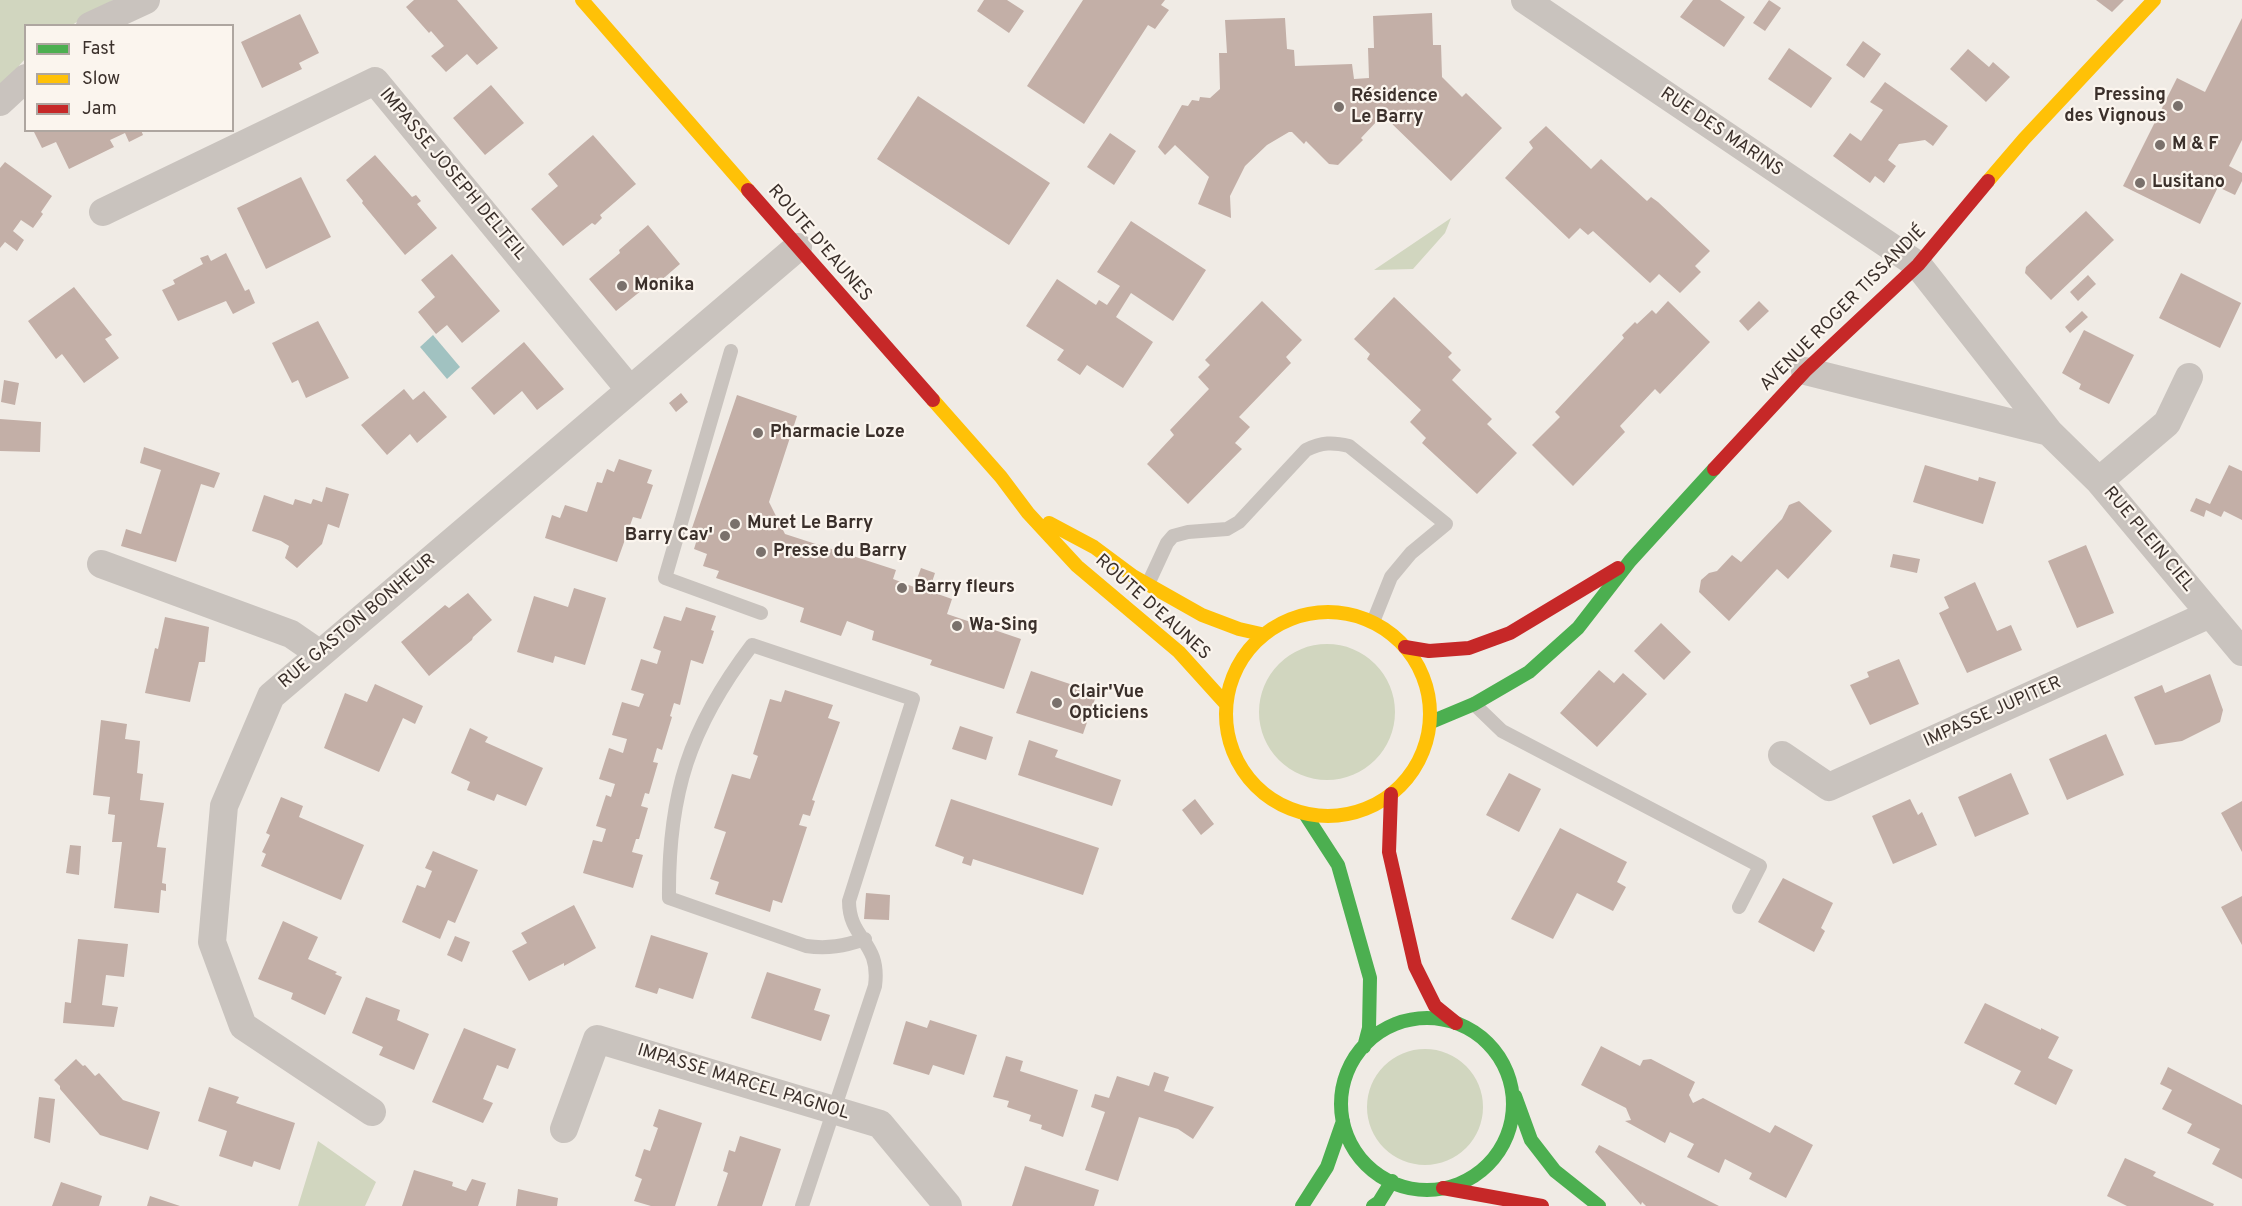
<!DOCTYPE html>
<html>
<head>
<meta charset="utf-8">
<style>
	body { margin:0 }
	#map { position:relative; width:2242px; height:1206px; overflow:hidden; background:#f0ebe5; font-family:Overpass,sans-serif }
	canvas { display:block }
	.legend { position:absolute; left:24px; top:24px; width:210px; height:108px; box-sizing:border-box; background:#fbf5ee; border:2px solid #aea6a0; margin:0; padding:8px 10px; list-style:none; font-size:18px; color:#3b302b }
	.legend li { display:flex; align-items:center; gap:12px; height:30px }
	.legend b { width:30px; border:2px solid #aea6a0 }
</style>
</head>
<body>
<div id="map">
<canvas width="2242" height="1206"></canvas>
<ul class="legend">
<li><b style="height:8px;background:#4caf50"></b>Fast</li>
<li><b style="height:8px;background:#ffc107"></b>Slow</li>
<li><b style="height:8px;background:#c62828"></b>Jam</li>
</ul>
</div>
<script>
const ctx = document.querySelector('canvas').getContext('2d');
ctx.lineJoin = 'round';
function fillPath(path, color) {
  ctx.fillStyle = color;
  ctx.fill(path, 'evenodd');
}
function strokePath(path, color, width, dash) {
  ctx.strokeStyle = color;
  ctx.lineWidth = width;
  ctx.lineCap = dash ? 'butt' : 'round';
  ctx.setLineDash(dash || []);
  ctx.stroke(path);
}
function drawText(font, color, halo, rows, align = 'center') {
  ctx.font = font + ' Overpass,sans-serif';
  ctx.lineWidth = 4.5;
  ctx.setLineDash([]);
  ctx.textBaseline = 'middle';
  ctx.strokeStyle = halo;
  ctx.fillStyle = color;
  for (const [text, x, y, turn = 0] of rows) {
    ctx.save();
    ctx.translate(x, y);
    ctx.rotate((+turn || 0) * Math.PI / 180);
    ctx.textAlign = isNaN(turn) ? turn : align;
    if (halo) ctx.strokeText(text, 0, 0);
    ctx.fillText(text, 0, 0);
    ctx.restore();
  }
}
const green = new Path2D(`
	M0 0H113L72 25 26 26 25 59 0 87Z
	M1451 218 1445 233 1413 269 1374 270Z
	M1259 712a68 68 0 1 1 136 0a68 68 0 1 1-136 0Z
	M1367 1107a58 58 0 1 1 116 0a58 58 0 1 1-116 0Z
	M318 1141 376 1182 365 1206H298Z`);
const water = new Path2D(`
	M433 335 460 367 447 379 420 347Z`);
const building = new Path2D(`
	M414 0H457L498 48 477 65 467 54 446 72 431 56 444 46 431 31 429 33 406 7Z
	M984 0H1007L1024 11 1009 33 977 11Z
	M1083 0H1165L1161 5 1169 10 1155 29 1148 25 1084 124 1027 86Z
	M1693 0H1720L1745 17 1724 47 1680 17Z
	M1769 0 1781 8 1765 31 1753 23Z
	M2096 0H2124L2112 12Z
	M1432 13 1433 45H1441L1442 77 1462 97 1466 93 1502 128 1451 181 1388 120H1378L1361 138 1363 140 1338 165 1329 164 1306 141 1304 144 1292 132H1289L1267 145 1245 166 1230 196 1231 218 1198 204 1209 177 1175 145 1165 155 1158 147 1182 105 1188 106 1192 100 1199 101 1200 97 1210 98 1220 89 1219 53H1227L1225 20 1285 18 1287 49 1294 50 1295 66 1352 64 1354 79 1369 78 1368 48H1374L1373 16Z
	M300 14 319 53 299 63 302 69 262 88 241 42Z
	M2242 18V140L2229 166 2242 173V181L2235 195 2218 187 2200 224 2123 186 2177 78 2205 92Z
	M1863 41 1881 54 1864 78 1846 65Z
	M1789 48 1832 78 1811 108 1768 79Z
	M1968 49 1989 67 1993 62 2010 77 1986 102 1950 69Z
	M1885 82 1948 126 1933 146 1925 140 1899 144 1888 160 1896 166 1884 183 1875 176 1870 183 1833 156 1850 133 1861 141 1883 110 1870 102Z
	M491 85 524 123 485 155 453 118Z
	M918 96 1050 183 1009 245 877 159Z
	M1546 126 1591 169 1601 159 1647 201 1651 197 1658 202 1710 251 1695 266 1701 272 1680 293 1659 274 1650 283 1593 231 1588 235 1580 228 1569 239 1505 178 1533 148 1529 142Z
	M33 130H141L143 135 129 142 125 133 110 140 114 147 69 169 56 142 42 148Z
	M1110 133 1136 151 1114 185 1087 167Z
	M593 135 636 184 600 215 602 218 595 225 592 223 563 246 531 209 558 186 548 174Z
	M375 155 412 197 416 195 421 201 417 204 437 228 405 255 362 203 363 201 346 180Z
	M5 162 52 196 41 212 43 214 33 228 21 220 13 231 24 240 17 251 5 242 0 248V168Z
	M301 177 331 237 266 269 237 208Z
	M2086 211 2114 240 2051 300 2025 273 2026 267Z
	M1131 221 1206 270 1173 321 1131 293 1116 317 1153 342 1123 388 1087 365 1080 375 1057 360 1064 350 1026 326 1057 279 1096 305 1099 300 1107 305 1120 286 1097 272Z
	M648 225 680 264 650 290 647 286 616 311 589 279 620 253 619 250Z
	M226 253 245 291 249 289 255 303 233 314 226 301 178 321 162 290 175 284 173 280 203 264 200 258 208 255 211 261Z
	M452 254 500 311 462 343 447 325 436 334 418 312 435 297 421 280Z
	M2181 273 2241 303 2220 348 2159 318Z
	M2088 275 2096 284 2078 301 2070 292Z
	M74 287 112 335 105 339 119 358 84 383 62 354 56 359 28 321Z
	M1394 297 1452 353 1448 357 1461 370 1452 380 1492 419 1487 424 1517 453 1477 494 1422 443 1426 438 1410 422 1421 410 1367 359 1370 354 1354 339Z
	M1262 301 1302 340 1286 357 1291 363 1239 417 1250 427 1235 443 1242 449 1188 504 1147 464 1174 435 1170 430 1209 389 1198 377 1210 365 1205 360Z
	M1668 301 1710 342 1660 394 1655 389 1620 426 1625 432 1573 486 1532 445 1560 417 1555 412 1624 338 1622 335 1635 322 1637 324 1652 310 1656 314Z
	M1759 301 1769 311 1748 331 1739 321Z
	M2082 311 2088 317 2070 333 2065 327Z
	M318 321 349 378 306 398 298 380 292 383 272 343Z
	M2084 330 2134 355 2109 404 2079 389 2081 384 2062 373Z
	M524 342 564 389 537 410 522 391 494 415 471 388Z
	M4 380 19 383 15 405 1 402Z
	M404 389 413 400 424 391 447 417 417 443 410 434 387 455 361 425Z
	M681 393 688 402 676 412 669 403Z
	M737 395 797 416 769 502 785 534 896 570 893 579 914 587 921 568 935 573 929 591 952 599 947 614 1021 639 1004 689 930 665 932 660 872 640 874 631 847 621 841 636 800 622 804 608 716 578 719 571 703 566 707 554 694 549 699 533 691 531Z
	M0 419 41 422 40 452 0 451Z
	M144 447 220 473 214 488 201 484 176 562 121 546 126 529 141 534 161 470 140 463Z
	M619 459 652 470 647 483 653 485 641 519 633 517 617 562 545 538 552 515 560 518 565 505 587 512 597 482 602 483 607 469 614 472Z
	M1925 465 1978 481 1979 477 1996 482 1983 524 1913 502Z
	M2229 465 2242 471V520L2224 511 2221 517 2206 510 2204 517 2190 511 2196 498 2210 504Z
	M326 487 349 494 339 528 328 524 322 544 297 568 285 558 289 546 281 541 252 531 264 495 293 505 295 499 311 504 313 499 322 502Z
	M1799 501 1832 531 1788 579 1777 569 1729 621 1699 592 1701 580 1709 573 1717 571 1732 555 1741 562 1782 519 1789 505Z
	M2086 545 2114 613 2077 628 2048 561Z
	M1893 554 1920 559 1917 573 1890 567Z
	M1975 582 1997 631 2011 625 2022 650 1967 673 1939 613 1949 608 1944 597Z
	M574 588 606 598 585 665 555 656 553 663 517 652 534 596 568 607Z
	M468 593 492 620 473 637 472 640 429 676 401 642 445 605 449 608Z
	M686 607 716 616 711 630 714 631 703 664 691 660 680 705 674 703 670 716 672 717 662 750 657 748 653 762 658 763 649 794 645 793 641 806 648 808 639 839H636L632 852 643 855 633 888 583 873 593 840 602 842 606 829 596 826 606 795 611 797 615 784 599 779 609 748 623 753 627 739 612 735 622 702 639 707 644 694 631 690 641 659 657 664 661 651 653 648 664 616 681 621Z
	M165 617 209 627 205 662H199L190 702 145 693 155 648 158 649Z
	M1661 623 1691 652 1664 680 1634 651Z
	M1899 659 1919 704 1870 725 1850 685 1869 677 1867 672Z
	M1599 670 1614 683 1623 673 1647 694 1597 747 1560 713Z
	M1031 671 1097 693 1083 734 1016 713Z
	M2210 674 2223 710 2220 722 2182 741 2155 745 2134 697 2162 685 2165 693Z
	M375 684 423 706 415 724 403 718 379 772 324 748 345 693 367 702Z
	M785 690 833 705 828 718 840 722 812 800 815 801 810 816 803 814 799 825 807 827 782 903 773 900 770 912 715 894 719 882 710 879 726 832 714 828 732 774 750 779 758 756 753 754 770 699 781 702Z
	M101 720 127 724 125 739 140 741 137 773 143 774 140 800 164 803 157 847 166 848 162 883 166 884V891L161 890 159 913 114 908 122 842H112L115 815 108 814 110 797 93 795Z
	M960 726 993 737 986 760 952 749Z
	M470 728 488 737 485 742 543 768 526 806 497 794 494 801 467 790 470 782 451 773Z
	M2106 734 2124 775 2067 800 2049 759Z
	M1029 740 1058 750 1055 757 1121 780 1112 806 1018 775Z
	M1509 773 1541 789 1519 832 1486 815Z
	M2011 773 2029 814 1975 837 1958 797Z
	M281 797 303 806 299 817 364 845 341 900 261 866 266 854 262 852 270 835 266 833Z
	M951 799 1099 848 1083 895 973 859 971 866 962 863 964 857 935 846Z
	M1195 799 1214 824 1201 835 1182 810Z
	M1910 799 1918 815 1922 812 1937 845 1893 864 1872 816Z
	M2242 801V852L2221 813Z
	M1560 828 1627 862 1617 882 1626 887 1613 911 1577 893 1553 939 1511 919Z
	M70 845 81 846 79 875 66 873Z
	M433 851 478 870 455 923 448 920 440 939 402 922 417 885 425 888 432 871 425 868Z
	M1783 878 1833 903 1821 928 1825 931 1814 952 1758 922Z
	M866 893 890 895 889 920 864 919Z
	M2242 896V945L2221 907Z
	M574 905 596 948 564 966V963L529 981 512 951 527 943 521 933Z
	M283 921 318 937 308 959 337 972 335 974 342 977 325 1015 291 999 293 993 258 979Z
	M651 935 708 953 693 999 659 988 657 994 635 987Z
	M455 936 470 942 462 962 447 955Z
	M78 939 128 944 124 977 106 975 102 1005 118 1007 114 1027 63 1023 65 1002 71 1003Z
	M767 972 821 989 814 1010 830 1015 821 1041 751 1018Z
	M366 997 400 1010 397 1020 429 1034 414 1070 379 1055 383 1047 352 1033Z
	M1985 1003 2041 1030V1028L2059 1037 2048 1058 2073 1070 2056 1105 2014 1084 2021 1071 1964 1043Z
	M930 1020 977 1035 964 1075 933 1065 929 1075 893 1064 906 1021 927 1028Z
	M464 1028 516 1049 508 1069 497 1065 483 1099 493 1103 483 1123 432 1102Z
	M1601 1046 1640 1066 1643 1060 1651 1059 1695 1082 1689 1095 1693 1103 1703 1098 1770 1133 1775 1125 1813 1145 1786 1198 1749 1179 1752 1173 1725 1159 1719 1173 1687 1157 1694 1144 1670 1132 1665 1143 1625 1121 1631 1120 1626 1108 1581 1085Z
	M1006 1056 1023 1061 1020 1071 1078 1090 1063 1137 1041 1129 1042 1125 1029 1121 1031 1115 1007 1107 1009 1101 993 1097Z
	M76 1059 83 1066 85 1065 95 1076 99 1073 123 1100 160 1112 148 1150 100 1135 60 1089V1086L54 1080Z
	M2168 1067 2242 1105V1179L2212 1164 2220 1149 2187 1133 2192 1124 2162 1109 2172 1090 2160 1084Z
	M1154 1072 1169 1077 1164 1091 1214 1107 1193 1139 1178 1129 1139 1117 1118 1181 1085 1170 1105 1112 1091 1107 1095 1094 1109 1098 1117 1076 1149 1086Z
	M209 1087 239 1097 236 1103 295 1123 280 1170 254 1161 252 1167 219 1156 227 1131 198 1121Z
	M39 1097 55 1099 50 1143 34 1138Z
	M659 1109 702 1123 675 1206H651L634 1201 642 1179 635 1176 644 1149 650 1151 658 1128 653 1126Z
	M740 1136 781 1149 762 1206H717L728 1173 723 1171 729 1150 735 1152Z
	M1599 1145 1719 1206H1646L1642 1202 1641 1205 1595 1152Z
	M2125 1158 2156 1172 2153 1176 2214 1204 2213 1206H2127L2107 1196Z
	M1025 1166 1099 1190 1094 1206H1012Z
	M414 1170 453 1182 452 1186 466 1191 472 1179 486 1183 478 1206H402Z
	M61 1182 102 1196 99 1206H52Z
	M518 1189 558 1198 557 1206H516Z
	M150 1196 180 1206H147Z`);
const lane = new Path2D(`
	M731 351 665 578 761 613
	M1148 584 1167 543 1173 536 1188 532 1227 529 1239 522 1306 450C1322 442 1333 442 1349 446L1446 524 1411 553 1391 577 1373 622
	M1474 704 1502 731 1760 866 1739 907
	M802 1206 875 986C881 941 849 940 849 901L913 699 752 645C689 728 668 794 669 898L806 946C828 949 844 946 865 939`);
const street = new Path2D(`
	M1525 0 1918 265 2049 432 2099 481 2242 652
	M90 26 146 0
	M0 102 26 78
	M103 212 375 81 630 390
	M1805 371 2049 432
	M2099 481 2167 423 2189 377
	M101 564 291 634 320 654
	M1782 755 1829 787 2210 614
	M372 1112 243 1026 212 942 224 806 271 696 798 247
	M564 1129 597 1039 880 1124 948 1206`);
const fast = new Path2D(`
	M1431 722 1474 704 1529 672 1578 628 1630 561 1714 469
	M1305 814 1338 865 1370 978 1369 1028 1364 1047
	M1341 1104a86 86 0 1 1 172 0a86 86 0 1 1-172 0Z
	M1515 1096 1531 1140 1555 1171 1599 1206
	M1302 1206 1327 1167 1343 1121
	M1373 1206 1379 1202 1392 1181`);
const slow = new Path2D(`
	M582 0 748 190
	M1988 181 2024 139 2154 0
	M933 400 1001 477 1028 513 1077 566 1179 652 1226 704
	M1049 523 1094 547 1133 576 1202 615 1239 629 1261 634
	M1226 714a102 102 0 1 1 204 0a102 102 0 1 1-204 0Z`);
const jam = new Path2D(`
	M748 190 933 400
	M1714 469 1805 371 1918 265 1988 181
	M1405 647 1429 651 1469 648 1510 633 1618 568
	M1391 794 1389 852 1415 966 1435 1006 1456 1023
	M1443 1188 1542 1206`);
const markers = [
	[2178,106,6,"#7a716c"],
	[1339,107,6,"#7a716c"],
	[2160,145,6,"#7a716c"],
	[2140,183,6,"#7a716c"],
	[622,286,6,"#7a716c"],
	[758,433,6,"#7a716c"],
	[735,524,6,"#7a716c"],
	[725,536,6,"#7a716c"],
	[761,552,6,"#7a716c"],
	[902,588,6,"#7a716c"],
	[957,626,6,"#7a716c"],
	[1057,703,6,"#7a716c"]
];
const poiNames = [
	["Pressing",2166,96,"right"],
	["des Vignous",2166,117,"right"],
	["Résidence",1351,97],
	["Le Barry",1351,118],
	["M & F",2172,145],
	["Lusitano",2152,183],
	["Monika",634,286],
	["Pharmacie Loze",770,433],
	["Muret Le Barry",747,524],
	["Barry Cav'",713,536,"right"],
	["Presse du Barry",773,552],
	["Barry fleurs",914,588],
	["Wa-Sing",969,626],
	["Clair'Vue",1069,693],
	["Opticiens",1069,714]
];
const streetNames = [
	["RUE DES MARINS",1721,133,34],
	["IMPASSE JOSEPH DELTEIL",452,175,50],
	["ROUTE D'EAUNES",819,244,49],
	["AVENUE ROGER TISSANDIÉ",1844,309,-45],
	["RUE PLEIN CIEL",2148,540,50],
	["ROUTE D'EAUNES",1152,608,42],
	["RUE GASTON BONHEUR",358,622,-40],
	["IMPASSE JUPITER",1993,713,-24],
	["IMPASSE MARCEL PAGNOL",743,1083,17]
];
fillPath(green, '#d1d6bf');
fillPath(water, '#a1c2c1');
fillPath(building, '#c3afa7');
strokePath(lane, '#c9c3be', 14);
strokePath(street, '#c9c3be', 28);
strokePath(fast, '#4caf50', 14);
strokePath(slow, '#ffc107', 14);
strokePath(jam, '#c62828', 14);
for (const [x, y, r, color] of markers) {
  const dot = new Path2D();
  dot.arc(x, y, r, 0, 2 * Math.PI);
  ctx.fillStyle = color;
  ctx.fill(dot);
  strokePath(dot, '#fbf5ee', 2);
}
drawText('bold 18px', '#3b302b', '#fbf5ee', poiNames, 'left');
drawText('18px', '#3b302b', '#fbf5ee', streetNames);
</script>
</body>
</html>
